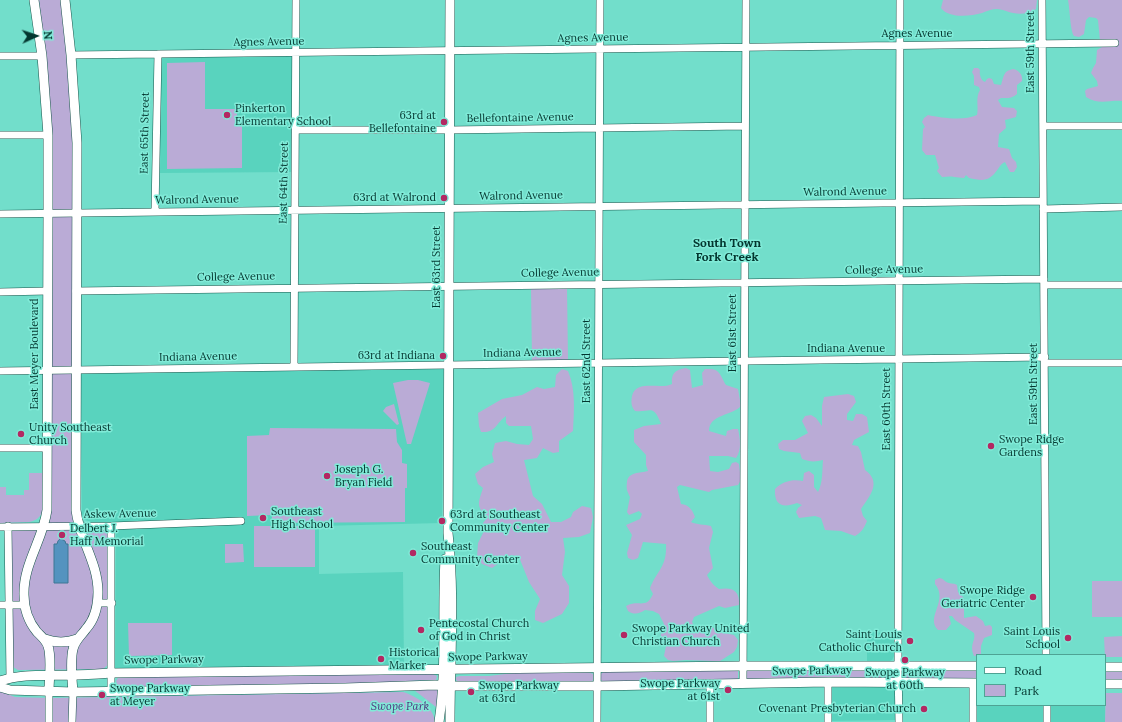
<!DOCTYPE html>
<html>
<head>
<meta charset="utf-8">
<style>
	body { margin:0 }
	#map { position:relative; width:1122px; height:722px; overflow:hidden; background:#72decb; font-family:Lora,serif }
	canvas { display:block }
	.legend { position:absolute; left:976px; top:654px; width:130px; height:52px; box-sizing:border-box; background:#80ebd8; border:1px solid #4ea394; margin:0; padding:5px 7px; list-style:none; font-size:12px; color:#03362f }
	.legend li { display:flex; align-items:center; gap:8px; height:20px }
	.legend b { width:20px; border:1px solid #4ea394 }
	.north { position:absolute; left:16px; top:16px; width:40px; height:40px; -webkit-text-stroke:3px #80ebd8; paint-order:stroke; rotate:87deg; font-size:11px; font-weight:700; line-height:16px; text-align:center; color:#03362f }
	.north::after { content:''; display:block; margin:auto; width:14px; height:18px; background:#03362f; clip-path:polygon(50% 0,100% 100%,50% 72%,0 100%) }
</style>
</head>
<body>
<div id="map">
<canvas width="1122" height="722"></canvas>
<ul class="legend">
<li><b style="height:5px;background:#fff"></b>Road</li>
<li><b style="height:11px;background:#baabd6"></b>Park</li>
</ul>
<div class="north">N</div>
</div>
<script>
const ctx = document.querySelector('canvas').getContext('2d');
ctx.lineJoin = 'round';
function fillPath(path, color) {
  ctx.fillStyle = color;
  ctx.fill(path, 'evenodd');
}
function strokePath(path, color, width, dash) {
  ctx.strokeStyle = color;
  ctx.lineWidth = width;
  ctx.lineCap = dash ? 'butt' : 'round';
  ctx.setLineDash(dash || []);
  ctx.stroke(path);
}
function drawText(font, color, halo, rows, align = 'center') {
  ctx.font = font + ' Lora,serif';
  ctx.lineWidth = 3;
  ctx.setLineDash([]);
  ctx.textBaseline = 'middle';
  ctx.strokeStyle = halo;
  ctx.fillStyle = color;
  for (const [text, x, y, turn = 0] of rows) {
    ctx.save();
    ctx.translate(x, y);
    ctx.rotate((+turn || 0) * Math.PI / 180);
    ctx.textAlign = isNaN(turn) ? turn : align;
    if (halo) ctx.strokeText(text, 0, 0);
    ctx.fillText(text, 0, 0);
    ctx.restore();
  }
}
const built = new Path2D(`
	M290 55 293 57V172L160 173 161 57Z
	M443 369 442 523 319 526V574L403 572 404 666 115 669 116 522H91L85 520 82 515 81 372Z
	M867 632 894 633V656L892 660 888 662H867Z
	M893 687 895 689 896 720 829 721 831 688Z
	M977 689V705H1043L1044 722H976Z
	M1050 705H1105V722H1050Z`);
const green = new Path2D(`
	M39 0H62L74 143 77 530 110 528 109 664 103 669 18 670 13 667 11 531 13 529 37 528 49 518 48 85Z
	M943 0H1037L1036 9C1026 15 1017 15 1006 11 1003 10 1000 9 997 9 992 9 987 11 982 13 971 16 949 19 941 8Z
	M1068 0H1122V101C1109 100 1098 105 1086 97L1085 91 1087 89 1098 86 1097 81 1091 73 1093 68 1096 63 1097 50 1102 47 1104 41H1100L1098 20 1096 18 1089 17 1086 20 1084 34 1079 37 1074 36C1070 30 1070 10 1068 0Z
	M205 62V109H237V117H242V168L167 169V63Z
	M974 68H978L980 70C979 74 981 81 985 82L987 79 989 78 992 79 994 84 1001 85C1004 76 1003 71 1013 69 1019 70 1023 75 1022 81L1017 85V94C1011 99 1007 98 1001 98L998 100 1002 107 1014 108 1017 111 1016 117 1005 120 1006 128 999 134 998 147 1009 149 1012 158 1016 162 1017 167 1014 172H1010L1005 162C1001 164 1000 166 998 169 989 182 983 181 969 178L966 175 964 178C960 178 958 177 954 177 950 176 946 177 942 177L937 171 939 168 935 155H926L922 150 923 129 925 127 922 122 924 118 928 115C941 118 965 121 977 115 979 107 975 98 980 90L979 87 974 85V76L972 72Z
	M567 287 568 360H532L531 288Z
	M686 368 690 370 692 388 703 385 702 373 705 369C720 368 719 373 726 385L738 389 741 406C732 416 709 414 709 431L726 436 727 431 733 429H738C740 438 742 450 736 458L728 456H709L710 471 718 472 729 469 732 463 736 462 739 464 741 480 738 485 712 490 709 492 680 485 677 487 681 504C689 505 692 509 695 517L691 522C697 525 704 524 711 526L713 532 709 548 713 568 707 575C710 581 713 585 719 589 732 587 740 590 739 605L725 608 719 606 694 617 692 622 694 626 704 628 712 627 720 632 734 635 738 640 737 647 734 652 720 661H713L686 660 673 661 668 660 664 656 666 646C659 640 660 632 664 624L659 614 653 611 645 610C639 614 634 615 628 611L626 606C639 599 646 610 653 594L650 588C658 569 667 567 666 544L643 542 638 558 633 560 628 558 627 553 632 535 626 525 640 519 642 514 639 511 629 515 627 512 630 497C627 491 626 489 627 482 628 472 640 473 648 471L646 465V455L634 442V430L644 426 661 424C653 403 650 413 635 411 631 406 631 402 632 396 636 379 661 390 672 384 671 373 675 370 686 368Z
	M562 369 568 371C576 390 574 411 573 431L559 441V452L553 453 543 448 537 458 524 460 533 496 542 504 551 522H561L571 517 573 512 582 506 591 508 593 517 590 533 579 537 563 538 565 552 562 575 569 586V603L562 614 543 623 535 620V611L540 599 529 582 519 557 511 555 492 568 482 564 477 557 478 543 483 533V523L487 518C476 505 478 504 483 488L478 484 475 474 483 467 494 462 492 454 495 443 506 441 517 444 529 445 533 439 531 426H509L506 423V416C495 424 496 433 481 432L479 426 478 413 502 399 522 395 537 387 544 389 555 387 556 375Z
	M408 380H418L430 383 411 444H407L393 383Z
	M848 394 854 396 856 402 847 414V420L853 421 856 414H862L867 417 869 432 854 440 852 445 858 446 861 452 865 470C882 482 870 496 861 509L863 516 867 521C864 528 862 532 855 536L841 531 825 530 821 518 815 516 799 518 796 512 798 508 802 505 797 503C783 508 774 506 775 489 783 481 793 479 803 481L804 473 809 471 814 475V487L818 492C823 482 822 471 823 460 815 462 810 462 802 459L800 453 784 451 779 449 778 444 783 440H795L808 433 802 421 805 416 811 415 816 418 822 426V406L824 397Z
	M394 404 399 424 397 425 383 411 386 407Z
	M270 428 396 429 397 442 402 450V463L407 464V488H405V522L272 523V515L247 516V436L269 435Z
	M29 473H43L42 512C40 518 35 521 29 522L0 523V487H6V495H24V490H29Z
	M254 526H315V567H254Z
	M225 544H243L244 562 225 563Z
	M939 578C944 578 944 582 949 583 952 584 954 583 957 585L958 592 963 597 964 601V618L976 616 983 621 985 626 990 625 992 627V635L984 638 981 646V655L974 656C969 644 976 641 974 633L955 620 952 616H949L951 624 946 630H938C925 617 949 601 935 584V580Z
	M1092 581H1122V617H1092Z
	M128 623H172V655L129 656Z
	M1122 636V657H1105L1104 637Z
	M735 670 738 671V679L603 682 601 680V674L603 672Z
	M749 670H893V678L749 680 746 679V672Z
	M904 670H977V679L905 678Z
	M1105 671H1122V681H1105Z
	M588 672 593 674V680L591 682H459L456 680V677L460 676H489L513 673Z
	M433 674 437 676 436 680 407 681 385 684 118 687 116 681 118 678 122 677Z
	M438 689 436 707 414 690Z
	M0 691 15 697 51 698 403 692C416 696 434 707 435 722H0Z
	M1106 693H1122V722H1105Z`);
const water = new Path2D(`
	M61 539 65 541 66 544H68V583H54V544H57L58 541Z`);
const minor = new Path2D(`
	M1042 0 1046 655
	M71 55 1115 43
	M0 56H42
	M1043 126H1122
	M296 130H449L745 126
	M0 135H48
	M1043 209 1122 207
	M155 211 158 54
	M0 214 1043 201
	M1044 285H1122
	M76 291 1044 279
	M0 292 48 291
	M1045 363H1122
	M294 367 296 0
	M0 371 1045 357
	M0 448H47
	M8 526 10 678
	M0 527 111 526 241 521
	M97 603H112
	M0 605H25
	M828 682V722
	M973 683V722
	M710 684V722
	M743 684 746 0
	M49 692V722
	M111 692V526
	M1047 705V722
	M72 722 73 692
	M597 722 600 0
	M899 722 898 665 900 0`);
const major = new Path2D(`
	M34 0 42 56 48 135V213L47 510C43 540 23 564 24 595 24 609 28 621 37 632 42 637 46 640 48 646 52 658 49 679 49 692
	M65 0 71 55 77 143 76 510C79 539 98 562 98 592 98 605 95 619 86 629 81 636 75 640 73 649 70 661 72 679 73 692
	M45 639C56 643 66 643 77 639
	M1105 667H1122
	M0 681C23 673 47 676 71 675 84 675 98 674 111 673L743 666H977
	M1105 684H1122
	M0 687 10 690 73 692 345 688 435 685 459 686H596L828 682 977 683
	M439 722C447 668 442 613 445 559
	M450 722C450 659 455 596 448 533L450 0`);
const markers = [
	[227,115,4,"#b32862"],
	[444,122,4,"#b32862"],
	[444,198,4,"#b32862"],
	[443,356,4,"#b32862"],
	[21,434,4,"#b32862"],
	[991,446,4,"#b32862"],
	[327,476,4,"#b32862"],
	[263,518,4,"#b32862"],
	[442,521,4,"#b32862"],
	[62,535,4,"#b32862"],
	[413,553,4,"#b32862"],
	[1033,597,4,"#b32862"],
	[421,630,4,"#b32862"],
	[624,635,4,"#b32862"],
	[1068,638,4,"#b32862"],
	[910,641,4,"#b32862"],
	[381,659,4,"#b32862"],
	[905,660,4,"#b32862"],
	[728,690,4,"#b32862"],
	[471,692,4,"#b32862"],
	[102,695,4,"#b32862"],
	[924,709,4,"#b32862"]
];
const streetNames = [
	["Agnes Avenue",917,34],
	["Agnes Avenue",593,38,-1],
	["Agnes Avenue",269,42,-1],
	["East 59th Street",1031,52,-90],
	["Bellefontaine Avenue",520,118,-1],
	["East 65th Street",145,133,-89],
	["East 64th Street",284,183,-89],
	["Walrond Avenue",845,192,-1],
	["Walrond Avenue",521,196,-1],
	["Walrond Avenue",197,200,-1],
	["East 63rd Street",437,267,-90],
	["College Avenue",884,270,-1],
	["College Avenue",560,273,-1],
	["College Avenue",236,277,-1],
	["East 61st Street",733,333,-90],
	["Indiana Avenue",846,349],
	["Indiana Avenue",522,353,-1],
	["East Meyer Boulevard",35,354,-90],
	["Indiana Avenue",198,357,-1],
	["East 62nd Street",587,361,-90],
	["East 59th Street",1034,384,-90],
	["East 60th Street",887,409,-90],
	["Askew Avenue",120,514,-1],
	["Swope Parkway",488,657,-1],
	["Swope Parkway",164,660,-1],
	["Swope Parkway",812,671,-1]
];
const poiNames = [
	["Pinkerton",235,109],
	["Elementary School",235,122],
	["63rd at",436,116,"right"],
	["Bellefontaine",436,129,"right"],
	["63rd at Walrond",436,198,"right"],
	["63rd at Indiana",435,356,"right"],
	["Unity Southeast",29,428],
	["Church",29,441],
	["Swope Ridge",999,440],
	["Gardens",999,453],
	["Joseph G.",335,470],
	["Bryan Field",335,483],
	["Southeast",271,512],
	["High School",271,525],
	["63rd at Southeast",450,515],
	["Community Center",450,528],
	["Delbert J.",70,529],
	["Haff Memorial",70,542],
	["Southeast",421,547],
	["Community Center",421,560],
	["Swope Ridge",1025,591,"right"],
	["Geriatric Center",1025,604,"right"],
	["Pentecostal Church",429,624],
	["of God in Christ",429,637],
	["Swope Parkway United",632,629],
	["Christian Church",632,642],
	["Saint Louis",1060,632,"right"],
	["School",1060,645,"right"],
	["Saint Louis",902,635,"right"],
	["Catholic Church",902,648,"right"],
	["Historical",389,653],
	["Marker",389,666],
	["Swope Parkway",905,673,"center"],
	["at 60th",905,686,"center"],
	["Swope Parkway",720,684,"right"],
	["at 61st",720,697,"right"],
	["Swope Parkway",479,686],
	["at 63rd",479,699],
	["Swope Parkway",110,689],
	["at Meyer",110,702],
	["Covenant Presbyterian Church",916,709,"right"]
];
const parkNames = [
	["Swope Park",400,707]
];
const neighbourhoodNames = [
	["South Town",727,244],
	["Fork Creek",727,258]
];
fillPath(built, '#59d3be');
fillPath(green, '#baabd6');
fillPath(water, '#5493bf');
strokePath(water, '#3c7794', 1);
strokePath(minor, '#19554b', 8);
strokePath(major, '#19554b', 10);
strokePath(minor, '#fff', 7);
strokePath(major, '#fff', 9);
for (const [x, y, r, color] of markers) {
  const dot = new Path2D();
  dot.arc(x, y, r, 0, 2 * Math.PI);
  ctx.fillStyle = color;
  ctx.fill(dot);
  strokePath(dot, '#80ebd8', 1.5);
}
drawText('11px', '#03362f', '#80ebd8', streetNames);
drawText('11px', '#03362f', '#80ebd8', poiNames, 'left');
drawText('italic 11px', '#51317c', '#80ebd8', parkNames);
drawText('bold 12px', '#03362f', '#80ebd8', neighbourhoodNames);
</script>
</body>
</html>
